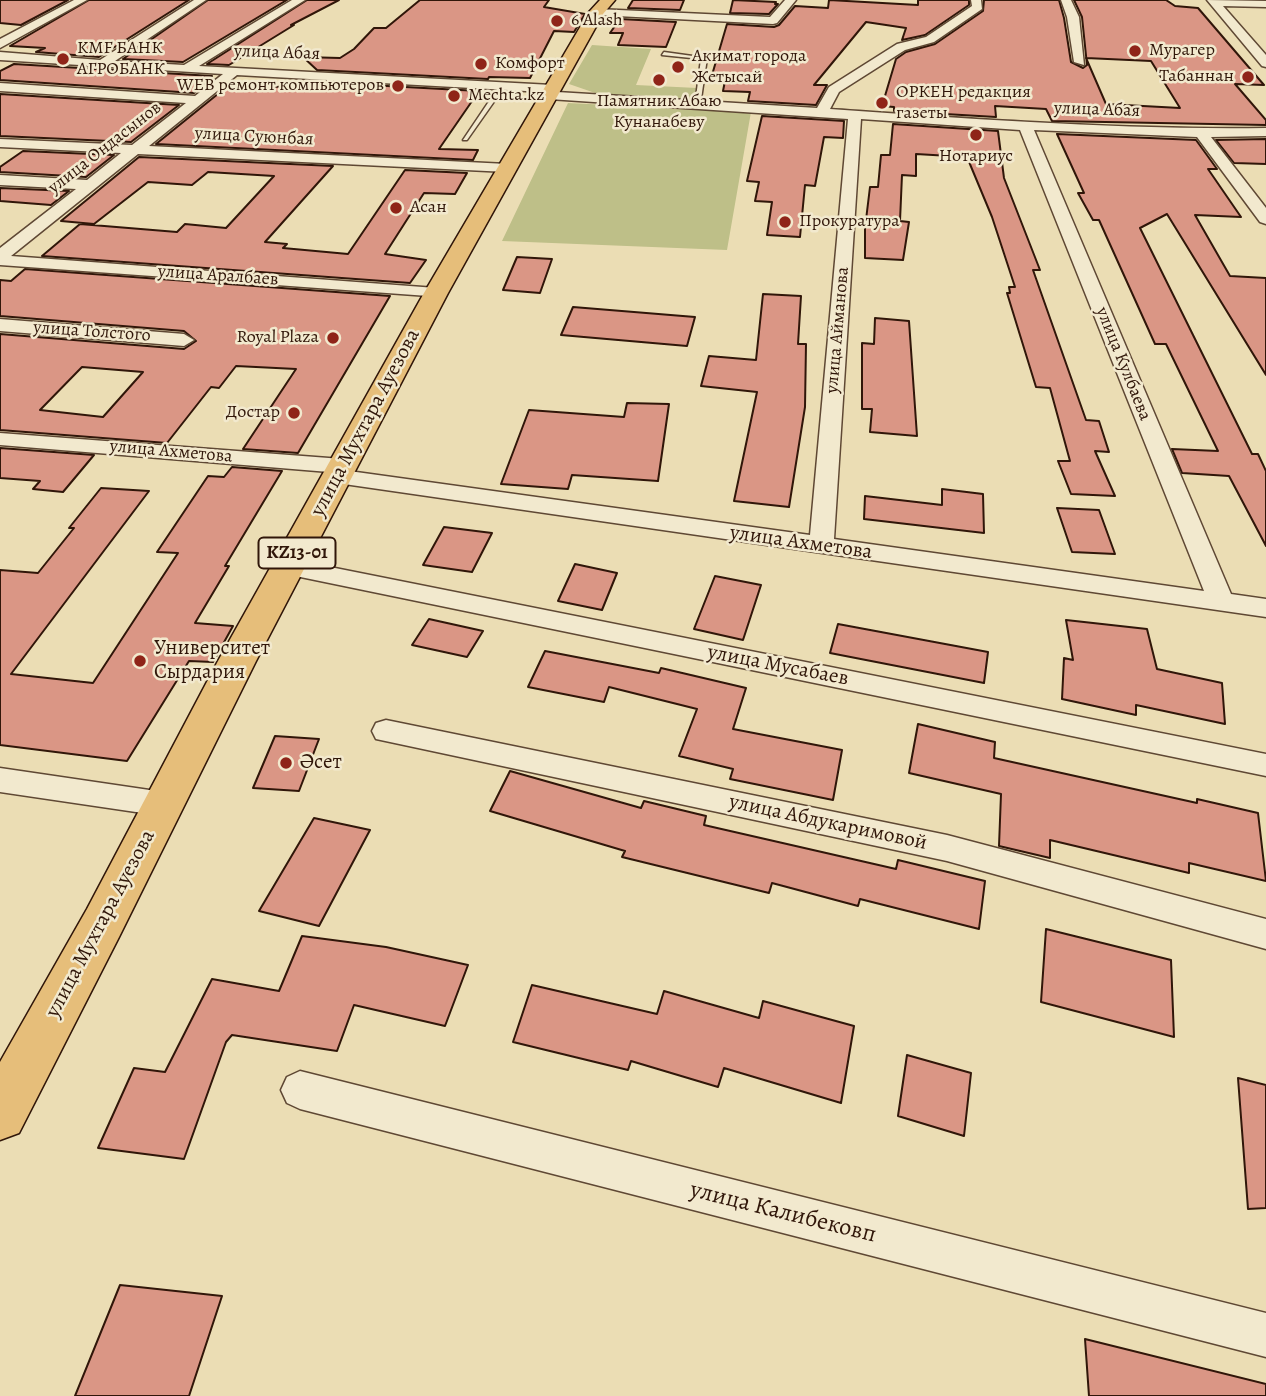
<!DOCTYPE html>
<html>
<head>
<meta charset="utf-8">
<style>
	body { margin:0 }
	canvas { display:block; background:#ebddb4 }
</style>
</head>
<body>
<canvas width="1266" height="1396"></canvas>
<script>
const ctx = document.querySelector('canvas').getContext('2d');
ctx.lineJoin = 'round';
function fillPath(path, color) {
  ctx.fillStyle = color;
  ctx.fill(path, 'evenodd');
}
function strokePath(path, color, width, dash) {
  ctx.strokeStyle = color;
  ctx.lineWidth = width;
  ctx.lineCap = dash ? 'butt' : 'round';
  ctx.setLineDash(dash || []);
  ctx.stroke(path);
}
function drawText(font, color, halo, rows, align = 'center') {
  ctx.font = font + ' Alegreya,serif';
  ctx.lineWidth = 5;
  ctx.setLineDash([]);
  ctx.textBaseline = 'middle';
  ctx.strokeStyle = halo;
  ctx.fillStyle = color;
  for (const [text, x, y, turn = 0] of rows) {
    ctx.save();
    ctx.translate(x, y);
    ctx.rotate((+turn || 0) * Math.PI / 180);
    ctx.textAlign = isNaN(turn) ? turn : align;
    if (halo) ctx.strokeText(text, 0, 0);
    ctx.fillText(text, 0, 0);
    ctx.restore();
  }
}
const green = new Path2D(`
	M592 45 651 49 636 85 697 88 694 99 598 94 569 84Z
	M568 103 751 112 727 250 502 241Z`);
const building = new Path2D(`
	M0 0H68L21 25 0 23Z
	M89 0H189L99 57 36 52 45 48 10 46Z
	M208 0H287L183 62 123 59Z
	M307 0H339L291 25H294L229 65 207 64Z
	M420 0H549L544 7 585 14 574 32 554 31 530 78 489 77 488 79 317 70 303 57 340 58 354 49 374 28H386Z
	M633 0H684L680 10 628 8Z
	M733 0 776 2 775 4H778L769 14 730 13Z
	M829 0 918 5V0H969V5L925 35 902 40 906 28 866 22 814 85H827L816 105 748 101 750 92 723 91 726 76 712 75 727 24 774 27 779 25 795 6 828 8Z
	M984 0H1059L1064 18 1071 62 1083 68 1087 65 1082 17 1074 0H1166L1175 6 1198 8 1264 85 1235 84 1266 120V125L1052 121 1046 109 995 106 996 117 894 111V107L882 106 896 59 906 52 935 44 983 11ZM1086 58 1151 61 1180 108 1106 104Z
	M620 19 676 22 666 47 618 45 623 33H610Z
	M14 64 212 76 199 84H206L194 93 0 80V71Z
	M332 83 479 91 439 149 478 150 473 160 156 144 229 85 340 89Z
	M0 94 179 105 131 142 0 136Z
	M762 116 844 121 843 138 824 137 815 186 805 185 800 237 767 235 772 202 755 201 759 182 747 181Z
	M893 124 998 131 1004 178 1040 270H1033L1086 420 1099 421 1109 452 1095 451 1115 496 1071 494 1058 461H1070L1050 388 1036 387 1007 293H1010L1009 287H1015L992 217 967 157 916 154V176L902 175 900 221 909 222 903 260 865 258V228L870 187H878L881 155H890Z
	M1057 134 1196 140 1217 169H1208L1241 217 1195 215 1230 276 1266 278V375L1167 214 1140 228 1252 454H1258L1266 471V546L1229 476 1182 473 1172 449 1218 451 1166 344H1155L1099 220H1093L1078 193H1084Z
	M1266 139V164L1234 163 1216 140Z
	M23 151 114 155 86 177 0 172V167Z
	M139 157 333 166 265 242 287 244 283 248 348 254 405 170 467 173 455 194 424 193 385 254 426 260 410 283 42 256 80 224 177 232 185 224 226 228 274 176 208 172 192 185 148 182 94 224 61 221Z
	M0 188 69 191 51 205 0 201Z
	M517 257 552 259 540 293 503 290Z
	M25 269 390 296 298 453 243 449 296 369 236 366 219 388 211 387 167 443 0 430V334L184 349 196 341 184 331 0 316V280L11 281ZM82 367 143 372 103 417 40 410Z
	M763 294 801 296 798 344H806L805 407 789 507 734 501 757 392 701 386 709 356 756 360Z
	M573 307 695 317 687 346 561 335Z
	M875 318 909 321 917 436 870 432 872 409H862V343L874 344Z
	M627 403 669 404 658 481 572 475 568 489 501 484 529 410 624 417Z
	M0 448 94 455 63 492 33 489 40 481 0 478Z
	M232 467 282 471 225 566H229L195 623 233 626 213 662 189 661 127 761 0 745V570L38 573 74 528H69L101 488 149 491 11 674 93 683 178 553 157 552 208 476 224 477Z
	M942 489 983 494 984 533 864 519 865 496 942 505Z
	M1057 508 1099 510 1115 554 1072 552Z
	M444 527 492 533 472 572 423 565Z
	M575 564 617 573 602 610 558 601Z
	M715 576 761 585 743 640 694 629Z
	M429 619 483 631 467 657 412 645Z
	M1066 620 1147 629 1157 669 1222 683 1225 724 1136 705V715L1062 699 1064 658 1073 660Z
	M838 624 988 652 984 683 830 653Z
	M545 651 659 673 661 668 746 688 733 729 842 750 833 800 730 779 733 769 679 756 697 709 609 687 604 702 528 687Z
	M918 724 995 742 994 758 1197 803V799L1258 813 1266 881 1189 863V873L1050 840V858L999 846 1001 794 909 773Z
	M275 736 319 739 299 791 253 788Z
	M510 771 641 808 644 801 706 816 704 825 896 869 898 860 985 881 979 929 860 899 858 906 772 883 769 893 622 857 625 851 490 811Z
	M314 818 370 830 319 926 259 911Z
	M1046 929 1171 960 1174 1037 1041 1002Z
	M302 936 386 947 468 965 445 1026 354 1005 337 1051 232 1035 226 1042 184 1159 98 1148 134 1068 165 1072 212 979 279 991Z
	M532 985 657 1014 664 991 759 1018 763 1001 854 1026 841 1103 724 1068 718 1087 631 1061 628 1070 513 1042Z
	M907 1055 971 1073 964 1136 898 1116Z
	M1238 1078 1266 1085V1208L1248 1209Z
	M120 1285 222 1296 189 1396H75Z
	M1085 1339 1266 1384V1396H1089Z`);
const lane = new Path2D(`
	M664 52 707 58 700 106 695 105 701 59 662 55Z
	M500 85 505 86 467 140H463Z`);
const street = new Path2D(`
	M74 0H87L0 48V39Z
	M194 0H206L115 61 184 65 292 0H305L199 66 552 85 557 86V92L817 108 829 87 897 44 926 37 972 6 971 0H981L982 9 934 42 905 50 839 92 830 109C975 119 1121 130 1266 128V136L1211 137 1266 208V224L1260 222 1197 137 1034 130 1231 594 1266 599V617L337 483 329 481 326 476 329 472 0 445V433L342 459 350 461 353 466 349 471 810 535 848 119 549 99 544 98V92L237 75 149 146 507 164 514 168 507 172 138 154 11 256 436 288 445 293 442 297 0 265V248L76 189 0 185V175L87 180 121 153 0 147V139L132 145 186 103 0 91V83L195 96 223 74 0 60V52L100 60ZM861 119 1020 130 1204 591 834 539Z
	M785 0H796L777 23 773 24 597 15 592 12 597 9 770 17Z
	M1061 0H1071L1079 17 1084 65 1074 62 1067 17Z
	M1207 0 1266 1V7L1223 6 1266 55V67L1262 66Z
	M0 319 184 334 194 340 184 346 0 331Z
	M290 559 1266 754V776L281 573 278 567 281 561Z
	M386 720 947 835 1266 919V949L947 861 376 739 372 731 376 723Z
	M0 768 163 792 174 795 178 804 174 813 163 816 0 792Z
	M300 1071 1266 1313V1357L300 1109 287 1103 281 1090 287 1077Z`);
const primary = new Path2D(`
	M600 0H615L603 14 448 293 256 661 119 937 19 1133 0 1140V1062L87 909 218 661 424 293 589 12Z`);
const markers = [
	[557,21,7,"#8f2418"],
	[1135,51,7,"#8f2418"],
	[63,59,7,"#8f2418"],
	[481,64,7,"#8f2418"],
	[678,67,7,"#8f2418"],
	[1248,77,7,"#8f2418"],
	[659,80,7,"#8f2418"],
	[398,86,7,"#8f2418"],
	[454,96,7,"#8f2418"],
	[882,103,7,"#8f2418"],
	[976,135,7,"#8f2418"],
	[396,208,7,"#8f2418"],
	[785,222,7,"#8f2418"],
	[333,338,7,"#8f2418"],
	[294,413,7,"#8f2418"],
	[140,661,7,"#8f2418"],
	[286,763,7,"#8f2418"]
];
const farPoinames = [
	["6 Alash",571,21],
	["KMF БАНК",77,49],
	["АГРОБАНК",77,70],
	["Мурагер",1149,51],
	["Акимат города",692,57],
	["Жетысай",692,78],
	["Комфорт",495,64],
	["Табаннан",1234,77,"right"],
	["WEB ремонт компьютеров",384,86,"right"],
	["ОРКЕН редакция",896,93],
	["газеты",896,114],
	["Mechta.kz",468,96],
	["Памятник Абаю",659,102,"center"],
	["Кунанабеву",659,123,"center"],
	["Нотариус",976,157,"center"],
	["Асан",410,208],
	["Прокуратура",799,222],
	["Royal Plaza",319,338,"right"],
	["Достар",280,413,"right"]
];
const farStreetnames = [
	["улица Абая",277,53,2],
	["улица Абая",1097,110,2],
	["улица Суюнбая",254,137,3],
	["улица Ондасынов",105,148,-38],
	["улица Аралбаев",218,276,4],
	["улица Айманова",838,330,-85],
	["улица Толстого",92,332,4],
	["улица Кулбаева",1123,364,68],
	["улица Ахметова",171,452,5]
];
const shields = [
	[297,553,77]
];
const shieldNames = [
	["KZ13-01",297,553]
];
const streetNames = [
	["улица Мухтара Ауезова",366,423,-62],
	["улица Ахметова",801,543,8],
	["улица Мусабаев",778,666,11],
	["улица Абдукаримовой",828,823,12],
	["улица Мухтара Ауезова",101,924,-62]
];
const poiNames = [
	["Университет",154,649],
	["Сырдария",154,673],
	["Әсет",300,763]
];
const nearStreetnames = [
	["улица Калибековп",783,1213,14]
];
fillPath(green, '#bebf88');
fillPath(building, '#da9685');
strokePath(building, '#301609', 2);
strokePath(lane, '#5f4834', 3);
strokePath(street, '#5f4834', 3);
strokePath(primary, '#301609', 3);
fillPath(lane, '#f2e9ce');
fillPath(street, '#f2e9ce');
fillPath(primary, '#e6be7a');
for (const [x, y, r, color] of markers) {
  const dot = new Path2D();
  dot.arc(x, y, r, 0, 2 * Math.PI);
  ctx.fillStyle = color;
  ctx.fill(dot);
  strokePath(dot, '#f2e9ce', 2.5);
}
drawText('18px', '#301609', '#f2e9ce', farPoinames, 'left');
drawText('18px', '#301609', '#f2e9ce', farStreetnames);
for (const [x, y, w] of shields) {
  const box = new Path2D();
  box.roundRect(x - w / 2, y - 15.5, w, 31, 5);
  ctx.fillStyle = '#f2e9ce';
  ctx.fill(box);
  strokePath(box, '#301609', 2);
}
drawText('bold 19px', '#301609', null, shieldNames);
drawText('21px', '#301609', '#f2e9ce', streetNames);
drawText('21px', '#301609', '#f2e9ce', poiNames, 'left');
drawText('24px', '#301609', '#f2e9ce', nearStreetnames);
</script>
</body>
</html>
